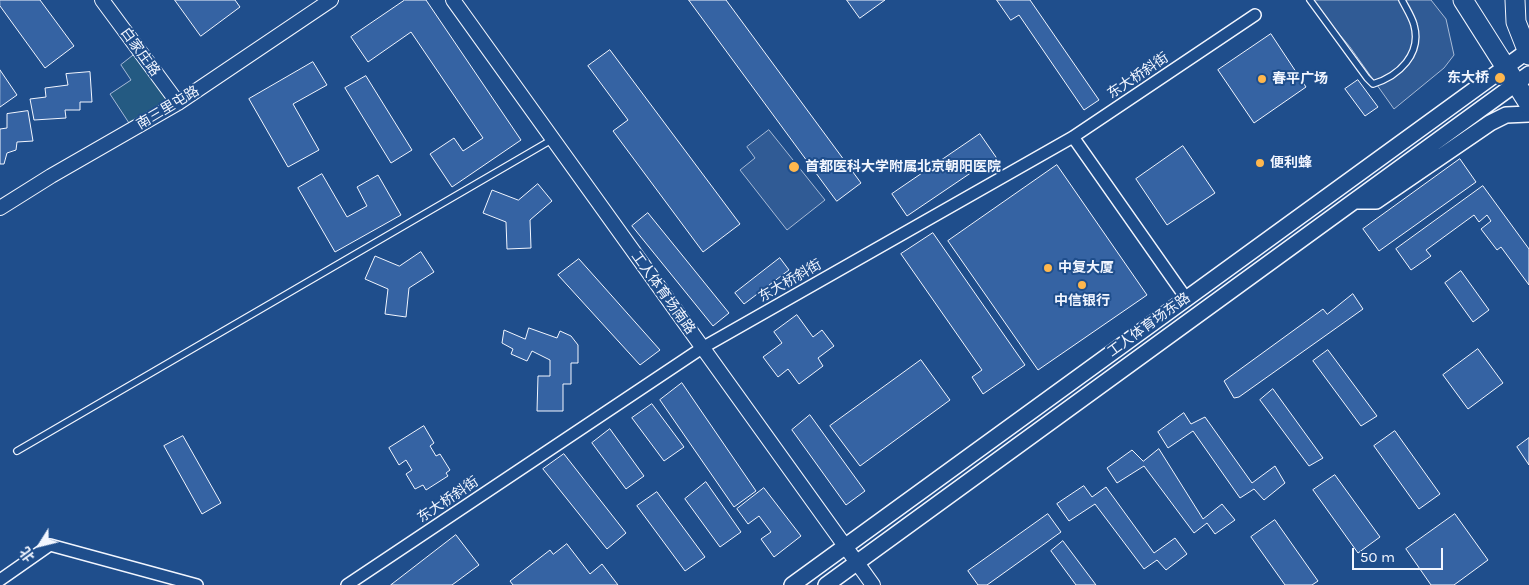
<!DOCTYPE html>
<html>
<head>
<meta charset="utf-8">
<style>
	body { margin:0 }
	#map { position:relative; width:1529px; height:585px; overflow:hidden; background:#1f4e8c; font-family:Karla,"Noto Sans SC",sans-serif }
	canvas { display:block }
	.north { position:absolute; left:15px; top:520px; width:50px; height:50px; -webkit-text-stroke:4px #1f4e8c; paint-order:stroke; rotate:234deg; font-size:14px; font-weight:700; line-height:20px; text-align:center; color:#f2f6ff }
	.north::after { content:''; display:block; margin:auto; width:18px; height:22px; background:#f2f6ff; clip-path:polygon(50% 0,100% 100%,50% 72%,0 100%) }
	.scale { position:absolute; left:1352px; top:548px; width:91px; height:22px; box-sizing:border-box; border:2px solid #f2f6ff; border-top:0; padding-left:6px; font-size:15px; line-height:18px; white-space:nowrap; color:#f2f6ff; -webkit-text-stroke:4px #1f4e8c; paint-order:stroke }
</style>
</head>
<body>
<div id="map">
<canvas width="1529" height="585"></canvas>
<div class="north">北</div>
<div class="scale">50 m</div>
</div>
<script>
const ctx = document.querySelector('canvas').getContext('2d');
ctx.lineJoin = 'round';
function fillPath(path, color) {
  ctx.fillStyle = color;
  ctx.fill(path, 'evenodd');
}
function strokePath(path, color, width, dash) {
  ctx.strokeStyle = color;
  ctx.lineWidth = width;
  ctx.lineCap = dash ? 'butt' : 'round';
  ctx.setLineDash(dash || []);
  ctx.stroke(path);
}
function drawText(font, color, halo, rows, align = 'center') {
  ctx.font = font + ' Karla,"Noto Sans SC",sans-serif';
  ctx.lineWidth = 4;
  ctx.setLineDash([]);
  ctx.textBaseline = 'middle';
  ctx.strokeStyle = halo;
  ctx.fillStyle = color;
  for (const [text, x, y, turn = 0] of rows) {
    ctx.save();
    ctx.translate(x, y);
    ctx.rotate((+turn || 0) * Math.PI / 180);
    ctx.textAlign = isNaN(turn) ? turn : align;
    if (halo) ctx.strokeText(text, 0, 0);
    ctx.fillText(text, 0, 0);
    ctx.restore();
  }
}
const green = new Path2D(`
	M135 54 168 102 129 123 110 94 131 80 121 65Z`);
const parking = new Path2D(`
	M1311 0H1431L1446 19 1454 55 1444 68 1394 109 1350 47Z
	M769 130 825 200 787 230 740 170 755 158 747 147Z`);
const building = new Path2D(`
	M0 0H40L74 46 45 68 0 6Z
	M175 0H235L240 7 201 36Z
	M405 0H426L521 140 452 187 430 154 454 138 463 151 483 138 411 32 368 62 351 37Z
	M689 0H726L861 183 837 201Z
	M847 0H885L860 18Z
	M997 0H1030L1099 100 1084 110 1019 15 1011 20Z
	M1271 34 1306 87 1254 123 1218 70Z
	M610 50 740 224 703 252 613 131 628 120 588 66Z
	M313 62 327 85 293 104 319 150 288 167 249 99Z
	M0 70 17 95 0 107Z
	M90 72 92 102H80V110H65L66 118 34 120 30 99 46 97 45 88 68 85 66 74Z
	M366 76 412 150 391 163 345 88Z
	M1358 80 1378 107 1365 116 1345 89Z
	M28 111 33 141 17 142 16 150 7 153 4 164H0V129L7 128V114Z
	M980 134 998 160 983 170 978 168 907 216 892 194Z
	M1183 146 1215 193 1167 225 1136 179Z
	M1460 159 1476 182 1379 251 1363 229Z
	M1057 165 1147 295 1038 370 948 241Z
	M322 174 347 217 367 206 357 187 378 175 401 215 335 252 298 188Z
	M538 184 552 201 530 220 531 248 507 249 506 222 483 213 492 190 518 200Z
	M1483 186 1529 249V285L1501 247 1497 250 1481 229 1491 221 1487 215 1479 222 1474 215 1426 250 1431 256 1411 270 1396 249Z
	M648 213 729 313 713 326 632 226Z
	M933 233 1025 365 983 394 972 377 982 370 901 254Z
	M421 252 434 272 409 288 406 317 385 314 388 289 365 279 375 256 399 266Z
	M780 258 789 270 744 304 735 293Z
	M579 259 660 350 640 365 558 275Z
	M1461 271 1489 310 1473 322 1445 283Z
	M1353 294 1363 309 1239 397 1234 398 1224 381 1323 309 1327 314Z
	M797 315 813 337 822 330 834 346 818 358 823 366 799 384 788 369 778 377 763 357 782 343 774 332Z
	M529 328 557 338 560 331 571 336 578 345V363H571V384H563V411H537L538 376H550V360L532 351 527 361 511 354 513 349 502 343 504 330 525 339Z
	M1478 349 1503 383 1468 409 1443 375Z
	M1328 350 1377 416 1361 426 1313 361Z
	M921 360 950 400 860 466 830 426Z
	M682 383 756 491 734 507 660 400Z
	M1273 389 1323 458 1309 466 1260 400Z
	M652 404 684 447 664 461 632 418Z
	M1184 413 1191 424 1205 417 1252 483 1275 466 1285 483 1264 500 1254 489 1240 498 1193 431 1168 448 1158 432Z
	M810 415 865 491 846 505 792 430Z
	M424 426 434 443 430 446 436 456 440 454 450 470 446 473 448 476 426 490 423 485 415 489 406 474 412 470 406 460 399 465 389 448Z
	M610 429 644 476 626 489 592 443Z
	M1395 431 1440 494 1419 509 1374 446Z
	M183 436 221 503 202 514 164 446Z
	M1529 438V465L1517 447Z
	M1159 449 1203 519 1222 504 1235 520 1215 534 1207 523 1194 533 1144 466 1117 483 1107 468 1132 450 1143 461Z
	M564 454 626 533 607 549 543 469Z
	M1335 475 1380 537 1358 553 1313 490Z
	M706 482 741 532 720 547 685 499Z
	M1084 486 1092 497 1106 487 1154 553 1175 538 1187 554 1166 570 1157 560 1144 569 1095 504 1069 521 1057 504Z
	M764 488 801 536 774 557 761 539 771 532 759 516 748 524 737 509Z
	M657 492 705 557 685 571 637 506Z
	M1048 514 1061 532 987 585H978L968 571Z
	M1455 514 1488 560 1454 585H1431L1406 549Z
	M1275 520 1318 581 1312 585H1285L1251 537Z
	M456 535 479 565 452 585H391Z
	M1063 541 1096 585H1076L1051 551Z
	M567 544 590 574 602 564 618 585H513L510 581 550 550 553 554Z`);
const service = new Path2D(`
	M1310 0 1367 78 1373 84C1399 76 1422 54 1414 25 1412 17 1406 8 1402 0
	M17 451 553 139`);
const minor = new Path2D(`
	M1073 137 1186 298
	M0 580 50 545 197 585
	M347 585 702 348 1073 137 1255 15`);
const tertiary = new Path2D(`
	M102 0 178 103
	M453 0 873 585
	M0 208 51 176 178 103 331 0`);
const secondary = new Path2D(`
	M1355 201H1376L1490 123 1506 115 1529 114
	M792 585 1529 50
	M826 585 1529 74`);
const trunk = new Path2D(`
	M1463 0 1529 104
	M1515 0 1516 22 1529 55`);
const markers = [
	[1500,78,6,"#ffb74d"],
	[1262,79,5,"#ffb74d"],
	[1260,163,5,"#ffb74d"],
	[794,167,6,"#ffb74d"],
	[1048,268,5,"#ffb74d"],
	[1082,285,5,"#ffb74d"]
];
const streetNames = [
	["白家庄路",140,52,54],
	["东大桥斜街",1138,76,-34],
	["南三里屯路",168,108,-31],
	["东大桥斜街",790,281,-30],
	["工人体育场南路",663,293,54],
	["工人体育场东路",1149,325,-36],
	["东大桥斜街",448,500,-34]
];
const poiNames = [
	["东大桥",1489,78,"right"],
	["春平广场",1272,79],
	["便利蜂",1270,163],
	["首都医科大学附属北京朝阳医院",805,167],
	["中复大厦",1058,268],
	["中信银行",1082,301,"center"]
];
fillPath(green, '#245a82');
strokePath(green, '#a8bbd7', 1);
fillPath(parking, '#305b95');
strokePath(parking, '#a8bbd7', 1);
fillPath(building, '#3563a3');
strokePath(building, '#f2f6ff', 1);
strokePath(service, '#f2f6ff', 8);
strokePath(minor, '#f2f6ff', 14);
strokePath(tertiary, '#f2f6ff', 16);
strokePath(secondary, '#f2f6ff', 18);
strokePath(trunk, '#f2f6ff', 21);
strokePath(service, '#1f4e8c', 5.5);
strokePath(minor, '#1f4e8c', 11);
strokePath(tertiary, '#1f4e8c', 14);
strokePath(secondary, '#1f4e8c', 15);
strokePath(trunk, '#1f4e8c', 19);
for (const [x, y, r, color] of markers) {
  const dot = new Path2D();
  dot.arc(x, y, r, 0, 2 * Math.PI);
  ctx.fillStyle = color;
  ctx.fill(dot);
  strokePath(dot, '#1f4e8c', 2);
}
drawText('14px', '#f2f6ff', '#1f4e8c', streetNames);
drawText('bold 14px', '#f2f6ff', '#1f4e8c', poiNames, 'left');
</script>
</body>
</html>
